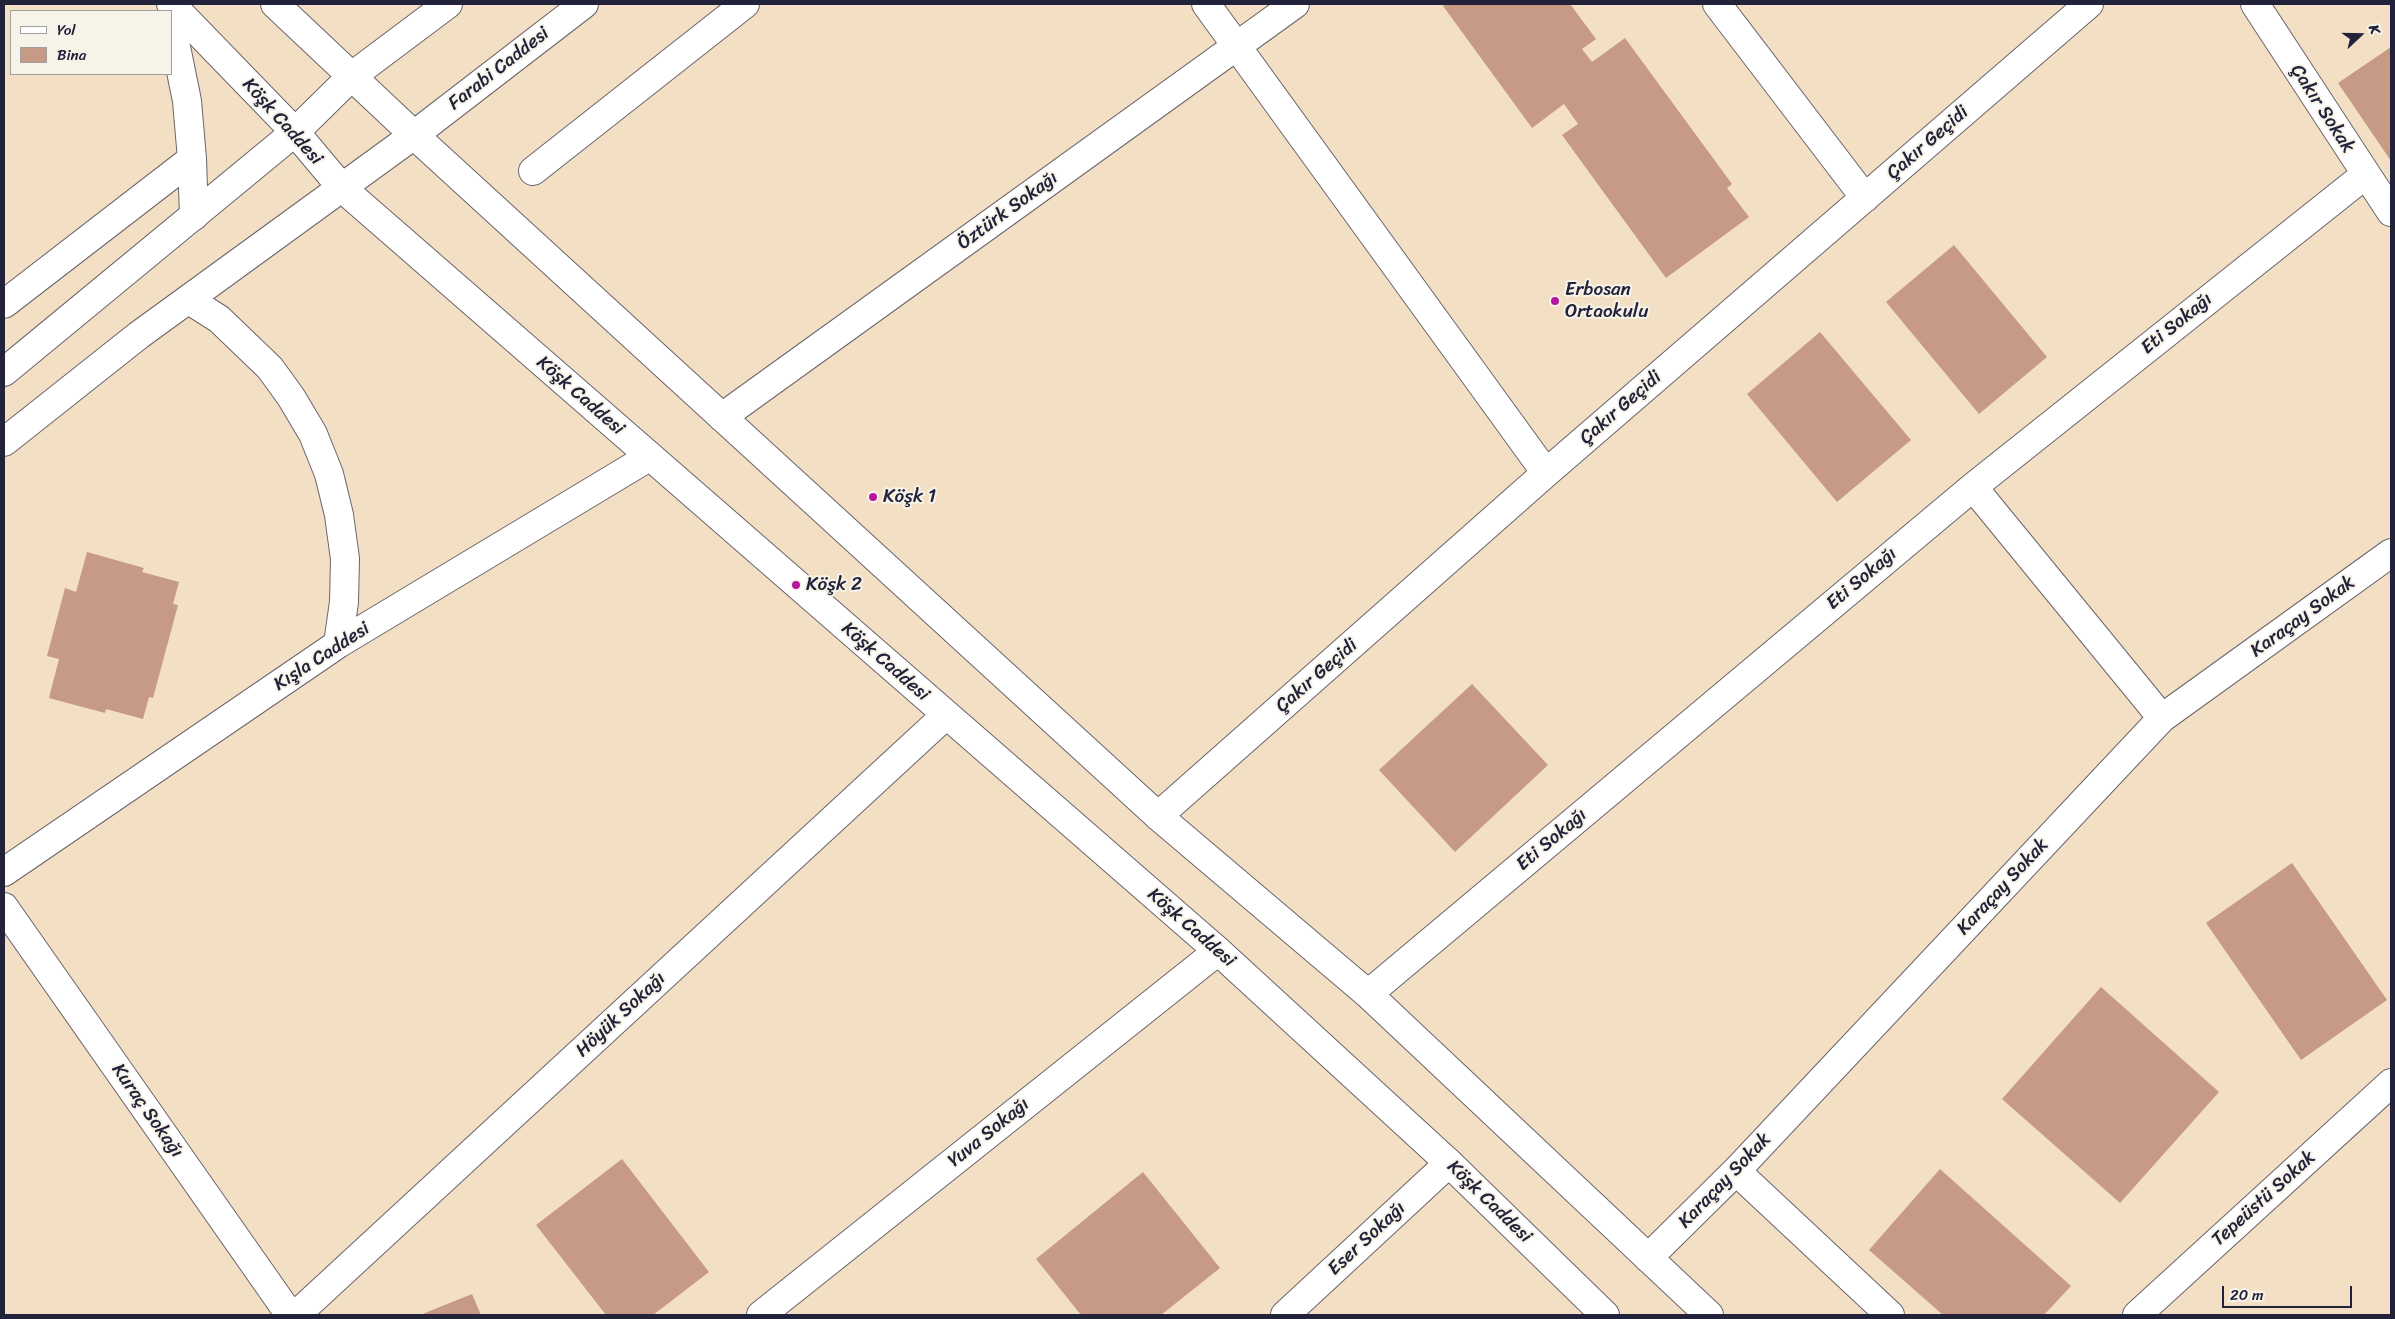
<!DOCTYPE html>
<meta charset="utf-8">
<style>
body{margin:0}
#map{position:relative;width:2395px;height:1319px;overflow:hidden;background:#f3e0c4;font-family:Sriracha,sans-serif}
canvas{display:block}
.frame{position:absolute;inset:0;border:5px solid #22223b;pointer-events:none}
.legend{position:absolute;left:10px;top:10px;width:162px;height:65px;box-sizing:border-box;background:#f7f3e8;border:1px solid #a29fa3;margin:0;padding:6px 9px;list-style:none;font-size:15px;color:#22223b}
.legend li{display:flex;align-items:center;gap:10px;height:25px}
.legend b{width:25px;border:1px solid #a29fa3}
.north{position:absolute;left:2335px;top:10px;width:50px;height:50px;-webkit-text-stroke:4px #f7f3e8;paint-order:stroke;rotate:69deg;font-size:14px;font-weight:700;line-height:20px;text-align:center;color:#22223b}
.north::after{content:'';display:block;margin:auto;width:18px;height:22px;background:#22223b;clip-path:polygon(50% 0,100% 100%,50% 72%,0 100%)}
.scale{position:absolute;left:2222px;top:1286px;width:130px;height:22px;box-sizing:border-box;border:2px solid #22223b;border-top:0;padding-left:6px;font-size:15px;line-height:18px;white-space:nowrap;color:#22223b;-webkit-text-stroke:4px #f7f3e8;paint-order:stroke}
</style>
<div id="map">
<canvas width="2395" height="1319"></canvas>
<div class="frame"></div>
<ul class="legend">
<li><b style="height:6px;background:#fff"></b>Yol</li>
<li><b style="height:14px;background:#c69a85"></b>Bina</li>
</ul>
<div class="north">K</div>
<div class="scale">20 m</div>
</div>
<script>
const g = document.querySelector('canvas').getContext('2d');
g.lineJoin = 'round';
function paint(path, color) { g.fillStyle = color; g.fill(path, 'evenodd'); }
const toPath = rows => new Path2D(rows.map(r => 'M' + r).join(''));
function strokePath(path, color, width, dash) { g.strokeStyle = color; g.lineWidth = width; g.lineCap = dash ? 'butt' : 'round'; g.setLineDash(dash || []); g.stroke(path); }
function write(font, color, halo, rows, align = 'center') {
  g.font = font + ' Sriracha,sans-serif'; g.lineWidth = 4; g.setLineDash([]); g.textBaseline = 'middle'; g.strokeStyle = halo; g.fillStyle = color; for (const [text, x, y, turn = 0] of rows) {
    g.save(); g.translate(x, y); g.rotate((+turn || 0) * Math.PI / 180); g.textAlign = isNaN(turn) ? turn : align; if (halo) g.strokeText(text, 0, 0); g.fillText(text, 0, 0); g.restore();
  }
}
paint(toPath([
 [1446,4,1570,4,1596,39,1582,49,1592,62,1625,38,1732,184,1727,188,1749,217,1666,278,1562,135,1578,124,1564,104,1532,128,1443,6],
 [2391,47,2391,161,2338,83],
 [1954,245,2047,357,1979,414,1886,302],
 [1820,332,1911,440,1837,502,1747,394],
 [87,552,144,568,142,572,179,582,173,604,178,605,153,698,149,697,143,719,106,709,105,713,49,698,59,659,47,656,65,588,76,592],
 [1472,684,1548,765,1455,852,1379,770],
 [2292,863,2387,1000,2301,1060,2206,923],
 [2101,987,2219,1092,2120,1203,2002,1099],
 [622,1159,709,1272,653,1315,606,1315,536,1225],
 [1940,1169,2071,1286,2044,1315,1943,1315,1869,1250],
 [1143,1172,1220,1268,1161,1315,1081,1315,1036,1259],
 [472,1294,481,1315,420,1315]
]), '#c69a85');
const street = toPath([
 [1206,4,1546,473],
 [1717,4,1865,198],
 [2255,4,2391,212],
 [171,22,187,101,192,159,194,216],
 [533,171,745,4],
 [189,300,219,319,270,368,291,397,313,434,329,474,339,515,345,559,344,602,338,644],
 [4,304,192,159],
 [722,417,1295,4],
 [1973,487,2162,718],
 [1158,816,1546,473,2089,4],
 [4,872,338,644,649,457],
 [4,907,290,1315],
 [1368,994,1973,487,2365,175],
 [1736,1171,1890,1315],
 [1648,1258,1736,1171,2162,718,2391,553],
 [296,1315,946,715],
 [761,1315,1218,951],
 [1285,1315,1449,1163],
 [2137,1315,2391,1083]
]);
const secondary = toPath([
 [171,4,295,132,342,188,1218,951,1449,1163,1605,1315],
 [275,4,414,135,1158,816,1368,994,1709,1315],
 [4,372,295,132,352,76,448,4],
 [4,442,139,335,414,135,584,4]
]);
strokePath(street, '#6b646b', 30);
strokePath(secondary, '#6b646b', 30);
strokePath(street, '#fff', 28);
strokePath(secondary, '#fff', 28);
for (const [x, y, r, color] of [
 [1555,301,5,"#b5179e"],
 [873,497,5,"#b5179e"],
 [796,585,5,"#b5179e"]
]) { const dot = new Path2D(); dot.arc(x, y, r, 0, 2 * Math.PI); g.fillStyle = color; g.fill(dot); strokePath(dot, '#f7f3e8', 2); }
write('19px', '#22223b', '#f7f3e8', [
 ["Farabi Caddesi",499,69,-38],
 ["Çakır Sokak",2322,109,57],
 ["Köşk Caddesi",282,122,48],
 ["Çakır Geçidi",1928,143,-41],
 ["Öztürk Sokağı",1008,211,-36],
 ["Eti Sokağı",2177,324,-39],
 ["Köşk Caddesi",580,396,41],
 ["Çakır Geçidi",1621,408,-41],
 ["Eti Sokağı",1862,579,-40],
 ["Karaçay Sokak",2303,617,-36],
 ["Kışla Caddesi",322,657,-33],
 ["Köşk Caddesi",885,662,41],
 ["Çakır Geçidi",1317,676,-41],
 ["Eti Sokağı",1552,840,-40],
 ["Karaçay Sokak",2003,887,-47],
 ["Köşk Caddesi",1191,928,41],
 ["Höyük Sokağı",621,1015,-43],
 ["Kuraç Sokağı",147,1111,55],
 ["Yuva Sokağı",989,1133,-39],
 ["Karaçay Sokak",1725,1181,-46],
 ["Tepeüstü Sokak",2264,1199,-42],
 ["Köşk Caddesi",1489,1202,44],
 ["Eser Sokağı",1367,1239,-43]
]);
write('19px', '#22223b', '#f7f3e8', [
 ["Erbosan",1565,290],
 ["Ortaokulu",1565,312],
 ["Köşk 1",883,497],
 ["Köşk 2",806,585]
], 'left');
</script>
